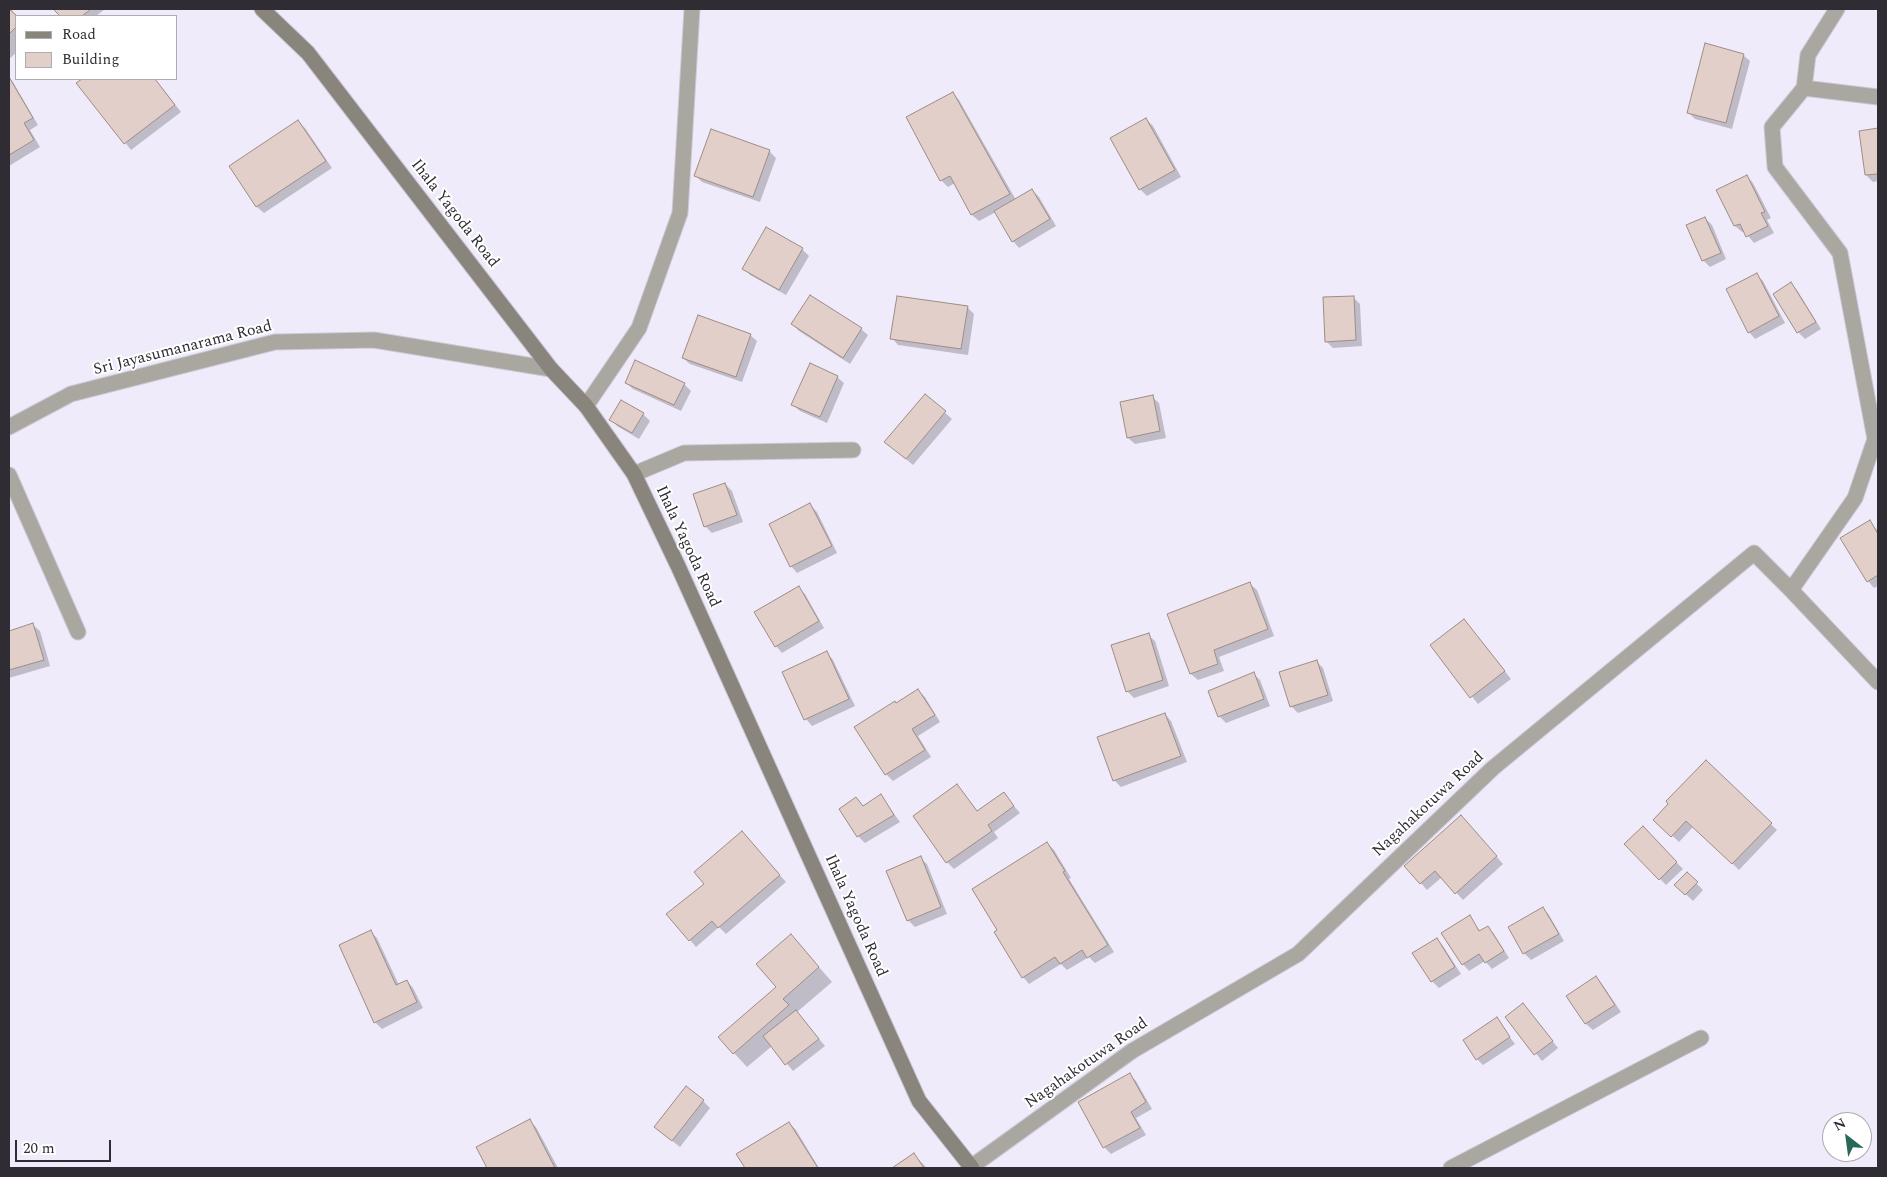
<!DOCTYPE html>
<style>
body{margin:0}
#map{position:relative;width:1887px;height:1177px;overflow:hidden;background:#efebfb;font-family:Spectral,serif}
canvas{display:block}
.frame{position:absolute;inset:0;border:10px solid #2f2d33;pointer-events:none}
.legend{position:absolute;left:15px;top:15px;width:162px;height:65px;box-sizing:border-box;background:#fff;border:1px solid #acabad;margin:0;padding:6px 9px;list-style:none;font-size:15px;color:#2f2d33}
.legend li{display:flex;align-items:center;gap:10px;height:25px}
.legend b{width:25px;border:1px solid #acabad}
.north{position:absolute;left:1822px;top:1112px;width:50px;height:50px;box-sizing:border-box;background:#fff;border:1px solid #acabad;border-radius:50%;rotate:330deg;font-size:14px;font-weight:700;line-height:20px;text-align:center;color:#2f2d33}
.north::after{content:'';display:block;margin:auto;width:18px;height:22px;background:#276858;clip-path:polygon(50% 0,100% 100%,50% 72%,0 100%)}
.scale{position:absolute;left:15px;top:1140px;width:96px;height:22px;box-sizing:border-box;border:2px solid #2f2d33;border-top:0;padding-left:6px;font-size:15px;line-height:18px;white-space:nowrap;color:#2f2d33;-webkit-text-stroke:4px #fff;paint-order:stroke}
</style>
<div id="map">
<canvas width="1887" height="1177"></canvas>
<div class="frame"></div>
<ul class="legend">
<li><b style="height:6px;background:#89857c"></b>Road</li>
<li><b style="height:14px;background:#e2cfc9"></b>Building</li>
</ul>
<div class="north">N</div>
<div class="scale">20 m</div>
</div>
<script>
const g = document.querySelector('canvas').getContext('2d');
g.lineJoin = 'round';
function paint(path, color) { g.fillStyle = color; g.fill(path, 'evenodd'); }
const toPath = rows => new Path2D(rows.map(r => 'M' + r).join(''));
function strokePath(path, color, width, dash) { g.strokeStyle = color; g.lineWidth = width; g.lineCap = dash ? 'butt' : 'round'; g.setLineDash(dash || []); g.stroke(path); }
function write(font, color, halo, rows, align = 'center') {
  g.font = font + ' Spectral,serif'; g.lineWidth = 4; g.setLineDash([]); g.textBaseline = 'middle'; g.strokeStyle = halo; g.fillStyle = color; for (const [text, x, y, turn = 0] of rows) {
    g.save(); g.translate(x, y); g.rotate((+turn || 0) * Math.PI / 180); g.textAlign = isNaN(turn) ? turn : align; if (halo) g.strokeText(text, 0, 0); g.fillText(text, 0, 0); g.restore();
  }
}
paint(toPath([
 [9,9,11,9,17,16,16,53,9,59],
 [55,9,105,9,96,16,61,16],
 [1743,55,1750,61,1732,129,1695,119,1688,112],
 [9,77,13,82,38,125,30,130,40,147,9,166],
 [84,79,155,79,181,112,131,150,78,83],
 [953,93,959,100,1016,200,1032,190,1039,197,1056,226,1019,248,1013,241,996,212,979,221,972,215,955,183,948,187,941,180,907,118],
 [1146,119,1153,126,1181,177,1147,196,1140,189,1112,138],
 [298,122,305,128,332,168,264,213,257,207,231,167],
 [1878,130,1878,181,1873,182,1866,175,1861,132],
 [769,151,776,158,760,202,702,182,696,176],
 [1747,176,1753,183,1771,218,1767,220,1774,233,1754,243,1744,231,1742,232,1735,226,1718,191],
 [1705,218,1712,225,1726,259,1710,267,1703,260],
 [802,249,809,256,786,295,750,275,744,268],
 [1757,275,1763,281,1785,323,1755,339,1749,332],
 [1791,284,1797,290,1821,329,1805,339,1798,332],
 [1353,297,1360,304,1362,346,1333,348,1326,341],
 [967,307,974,314,968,355,898,345,892,338],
 [792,324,861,329,868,335,850,364,799,331],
 [750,335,757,341,742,382,690,364,683,358],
 [837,377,844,383,827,423,800,411,793,405],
 [626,383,684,384,691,391,681,411,633,389],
 [925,395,952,419,913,465,893,448],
 [1152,397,1159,403,1166,438,1135,444,1128,438],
 [643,414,650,421,639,439,617,426,611,419],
 [725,484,732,491,743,522,712,533,705,526],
 [810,505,817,512,837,553,797,573,791,566],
 [1870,522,1878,531,1878,586,1874,588,1868,581],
 [1250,584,1257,590,1274,636,1219,657,1224,671,1198,680,1191,674],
 [798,588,805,594,824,628,782,653,776,646],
 [1464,620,1511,679,1478,704,1432,646],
 [33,625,40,631,50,666,9,678,9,632],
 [1148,635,1155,641,1169,686,1134,698,1127,691],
 [827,653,833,660,855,706,812,726,806,719],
 [1316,661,1323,668,1333,701,1298,713,1291,706],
 [1254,674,1260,680,1270,706,1226,723,1219,716],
 [918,690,925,697,940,722,918,736,931,757,893,781,886,774,896,704],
 [1165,714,1171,721,1187,762,1121,787,1114,780],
 [1706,762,1777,830,1739,870,1694,826,1679,842,1655,820],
 [957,786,978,812,1003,793,1020,813,994,832,998,838,954,869,947,862],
 [881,796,900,822,865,843,858,836,856,798,864,807],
 [1467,823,1503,864,1463,900,1442,877,1427,890,1406,866],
 [1643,828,1683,869,1666,885,1626,844],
 [742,833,786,882,726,934,719,927,696,947,690,940,706,884],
 [1047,843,1054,850,1071,878,1069,879,1114,952,1095,963,1089,957,1067,970,1061,964,1029,984,1023,977,999,931],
 [920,858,927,864,947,914,915,927,908,920],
 [1687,874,1703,890,1693,901,1676,885],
 [1543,908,1549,915,1564,941,1531,960,1524,953,1509,927],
 [1469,917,1481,932,1488,927,1494,934,1509,958,1492,969,1485,961,1469,971,1463,964],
 [371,932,377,938,399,985,407,981,413,988,423,1008,382,1029,375,1022],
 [1437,939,1443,946,1461,974,1439,988,1432,981,1414,954],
 [804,950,832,982,797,1012,825,1046,793,1071,772,1046,747,1067,734,1053],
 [1596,977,1602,984,1621,1012,1593,1030,1586,1024,1568,996],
 [1529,1011,1558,1048,1542,1061,1507,1017],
 [1496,1019,1515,1044,1483,1065,1477,1059],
 [1130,1075,1136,1081,1152,1109,1136,1118,1146,1135,1111,1154,1104,1147],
 [703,1101,710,1108,680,1147,655,1127],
 [529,1121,536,1127,558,1168,488,1168,478,1148],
 [789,1123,796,1130,819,1168,746,1168,738,1154],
 [914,1155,927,1168,894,1168]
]), '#0003');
const building = toPath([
 [9,9,17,16,16,27,9,34,9,9],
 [53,9,91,9,82,16,60,16,53,9],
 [1705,43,1744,54,1726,123,1687,113,1705,43],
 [9,77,33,118,24,123,34,140,9,155,9,77],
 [82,79,155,79,175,105,124,144,76,83,82,79],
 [953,92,1010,194,971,215,950,176,940,181,906,117,953,92],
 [1146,118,1175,170,1139,190,1110,138,1146,118],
 [298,120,326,161,256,207,229,166,298,120],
 [1878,128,1878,174,1865,175,1859,131,1878,128],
 [711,129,770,150,753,197,694,176,711,129],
 [1747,175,1765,212,1761,213,1768,226,1746,237,1740,224,1734,226,1716,190,1747,175],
 [1032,189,1050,219,1012,242,994,211,1032,189],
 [1705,217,1721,253,1702,261,1686,225,1705,217],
 [766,227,803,248,779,290,742,269,766,227],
 [1757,273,1779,316,1748,333,1726,289,1757,273],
 [1791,282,1816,322,1797,333,1773,294,1791,282],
 [810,295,862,328,843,358,791,324,810,295],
 [897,296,968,306,961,349,890,339,897,296],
 [1354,296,1356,340,1325,342,1323,297,1354,296],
 [698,315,751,334,736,377,682,358,698,315],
 [635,360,685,383,674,405,625,383,635,360],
 [810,363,838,376,820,417,791,405,810,363],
 [925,394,946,411,906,459,884,442,925,394],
 [1153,395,1160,431,1127,438,1120,402,1153,395],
 [621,400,644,413,632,433,609,420,621,400],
 [725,483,737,515,704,527,693,494,725,483],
 [810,503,832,546,790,567,769,524,810,503],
 [1870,520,1878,534,1878,575,1867,582,1840,538,1870,520],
 [1250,582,1268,629,1214,650,1218,664,1190,674,1167,614,1250,582],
 [799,586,819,621,775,647,754,612,799,586],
 [1464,619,1505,671,1470,698,1430,645,1464,619],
 [33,623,44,660,9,670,9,631,33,623],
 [1149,633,1163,680,1126,692,1111,645,1149,633],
 [827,651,849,699,804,720,782,672,827,651],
 [1317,660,1328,695,1290,707,1279,672,1317,660],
 [1254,672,1264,699,1218,717,1208,691,1254,672],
 [918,689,935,715,912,729,925,750,885,775,854,727,895,701,896,703,918,689],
 [1165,713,1181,756,1113,781,1097,737,1165,713],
 [1706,760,1772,823,1732,864,1686,821,1671,837,1653,820,1668,804,1666,801,1706,760],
 [957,784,977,811,1004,792,1014,806,988,825,992,831,946,863,913,816,957,784],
 [881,794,894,815,857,837,839,809,856,797,863,806,881,794],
 [1461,815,1497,856,1455,894,1435,871,1420,884,1404,866,1461,815],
 [1643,826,1677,862,1659,880,1624,844,1643,826],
 [742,831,780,875,718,928,712,921,689,941,666,914,704,884,694,872,742,831],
 [1047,842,1065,871,1063,872,1108,945,1087,958,1082,950,1060,964,1055,957,1022,978,994,932,997,930,972,889,1047,842],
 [921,856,941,907,907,921,886,871,921,856],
 [1687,872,1698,882,1685,895,1674,885,1687,872],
 [1543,907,1559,934,1523,954,1508,927,1543,907],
 [1470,915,1479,931,1488,926,1504,951,1485,963,1479,954,1462,965,1441,933,1470,915],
 [371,930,396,985,407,980,417,1002,374,1023,339,945,371,930],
 [791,934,819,967,783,999,789,1005,733,1054,718,1037,776,987,756,964,791,934],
 [1437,938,1455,967,1431,982,1412,953,1437,938],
 [1596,976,1615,1005,1585,1024,1566,996,1596,976],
 [1523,1003,1553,1041,1534,1055,1505,1017,1523,1003],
 [796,1010,819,1039,785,1065,763,1036,796,1010],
 [1497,1017,1510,1037,1476,1060,1463,1040,1497,1017],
 [1130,1073,1146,1102,1131,1112,1140,1128,1103,1148,1078,1102,1130,1073],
 [686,1086,704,1100,672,1141,654,1127,686,1086],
 [530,1119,555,1168,487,1168,476,1147,530,1119],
 [789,1122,818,1168,745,1168,736,1154,789,1122],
 [914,1153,924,1168,892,1168,914,1153]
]);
paint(building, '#e2cfc9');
strokePath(building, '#9d8c86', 1);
const street = toPath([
 [1804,88,1808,55,1837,9],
 [586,406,639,328,680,213,692,9],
 [9,427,71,394,275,342,374,340,551,369],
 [634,474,684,453,853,450],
 [9,475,78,632],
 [1791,590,1855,498,1875,439,1840,253,1775,167,1772,127,1804,88,1878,97],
 [971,1167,1132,1051,1298,954,1493,768,1754,553,1791,590,1878,682],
 [1451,1168,1701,1038]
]);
const secondary = toPath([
 [262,9,308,53,551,369,586,406,634,474,678,566,919,1101,972,1168]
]);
strokePath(street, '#ccc9d7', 17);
strokePath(secondary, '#ccc9d7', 17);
strokePath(street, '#aaa7a1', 15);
strokePath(secondary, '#89857c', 15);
write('16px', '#2f2d33', '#fff', [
 ["Ihala Yagoda Road",454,214,52],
 ["Sri Jayasumanarama Road",183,349,-14],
 ["Ihala Yagoda Road",687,547,65],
 ["Nagahakotuwa Road",1429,805,-43],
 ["Ihala Yagoda Road",855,916,66],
 ["Nagahakotuwa Road",1087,1064,-35]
]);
</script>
